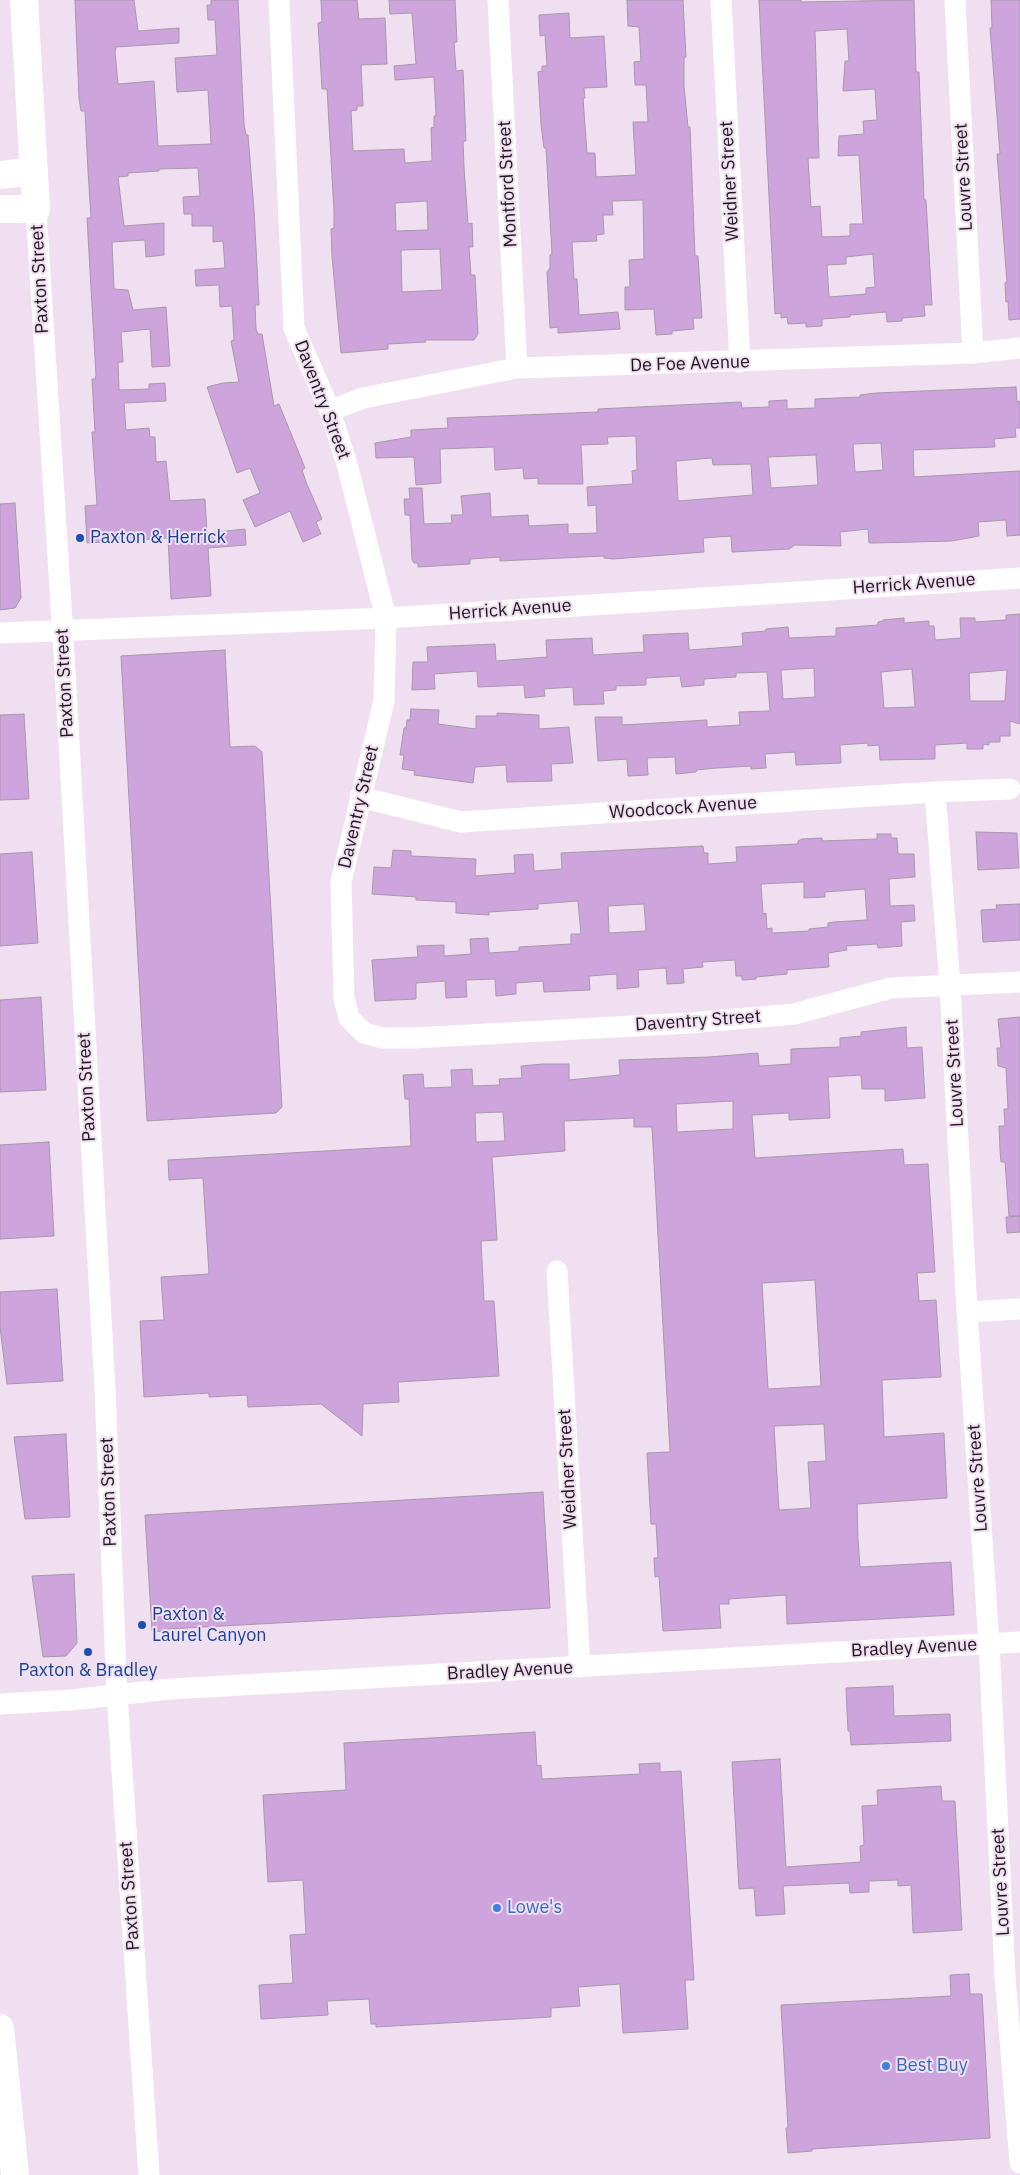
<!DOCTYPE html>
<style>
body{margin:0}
canvas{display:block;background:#f0dff0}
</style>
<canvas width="1020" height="2175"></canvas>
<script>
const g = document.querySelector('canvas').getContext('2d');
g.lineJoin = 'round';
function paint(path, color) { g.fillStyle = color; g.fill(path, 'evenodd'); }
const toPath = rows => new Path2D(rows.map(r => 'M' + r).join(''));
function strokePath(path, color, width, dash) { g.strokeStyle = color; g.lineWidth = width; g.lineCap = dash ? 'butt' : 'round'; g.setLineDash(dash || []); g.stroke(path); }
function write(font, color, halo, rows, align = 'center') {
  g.font = font + ' "IBM Plex Sans",sans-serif'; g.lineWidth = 4; g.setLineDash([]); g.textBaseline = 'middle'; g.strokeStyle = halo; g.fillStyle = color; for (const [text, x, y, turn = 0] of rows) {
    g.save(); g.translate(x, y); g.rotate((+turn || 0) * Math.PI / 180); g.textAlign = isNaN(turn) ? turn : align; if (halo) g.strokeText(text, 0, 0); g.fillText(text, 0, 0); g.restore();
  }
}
const building = toPath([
 [75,0,134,0,138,31,179,28,179,43,116,47,115,52,118,84,154,81,158,146,211,144,208,90,177,92,175,58,217,55,215,20,208,20,207,5,211,5,211,0,238,0,244,124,246,135,248,135,254,210,259,305,255,305,256,329,258,334,262,334,274,406,279,404,305,468,302,470,306,482,322,519,316,522,321,534,303,542,290,511,255,527,243,500,260,493,250,468,237,473,207,387,223,383,239,382,231,341,234,340,232,306,220,307,219,285,196,286,195,270,225,268,223,241,213,242,213,226,192,226,192,214,184,214,183,197,200,196,198,168,159,169,159,171,128,173,128,176,118,177,124,226,164,223,164,255,146,257,145,240,112,242,114,289,128,290,133,310,166,307,170,366,152,367,150,329,121,332,123,362,118,362,119,390,149,389,149,384,165,383,166,401,124,403,126,430,149,428,150,437,155,437,156,462,166,461,170,501,205,499,207,533,245,529,246,545,208,548,211,596,171,599,168,538,87,543,85,506,97,505,92,432,95,432,92,379,95,379,96,375,87,218,91,218,88,171,85,111,81,111,79,98,75,0],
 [321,0,357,0,359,19,385,18,387,64,361,65,363,106,357,106,357,110,351,111,353,151,404,149,405,163,432,161,431,128,434,127,434,116,436,116,434,77,395,80,394,66,416,64,412,13,390,14,389,0,455,0,457,42,454,42,456,71,463,70,466,141,463,141,464,167,468,224,472,223,473,247,469,247,471,275,475,275,478,334,474,340,425,340,426,342,388,344,388,349,341,353,332,256,331,229,334,228,334,211,327,89,322,89,320,55,318,23,322,22,321,0],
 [427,201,428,230,396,231,395,203,427,201],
 [440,249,442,290,402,292,401,250,440,249],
 [627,0,683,0,686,57,684,58,684,86,688,127,690,127,695,256,698,256,702,318,693,318,694,329,672,331,672,334,656,335,654,309,625,310,625,287,630,287,629,260,644,259,643,200,612,201,613,215,603,215,604,234,596,235,597,241,572,242,574,279,577,279,579,315,618,312,620,329,558,333,558,327,550,328,547,272,550,268,550,255,552,254,546,148,544,148,541,125,538,72,542,71,542,66,547,66,545,35,540,36,539,15,569,13,570,38,604,36,607,87,584,88,585,98,583,98,587,153,595,153,596,177,636,175,633,122,648,122,646,85,635,85,634,62,641,61,639,27,628,26,627,0],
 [759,0,801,0,801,2,914,0,916,72,919,72,924,200,926,200,932,305,924,305,925,316,902,318,902,321,887,322,886,312,850,315,850,317,822,319,822,326,806,327,806,323,788,324,787,317,781,318,781,313,775,314,759,0],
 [847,29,849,61,845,61,843,91,875,89,877,120,863,121,864,134,839,136,838,156,859,155,863,224,850,224,850,236,822,237,820,206,811,207,808,158,819,158,815,31,847,29],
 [873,254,875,287,866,288,866,294,829,297,827,265,846,264,846,257,873,254],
 [991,0,1020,0,1020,319,1009,320,1008,301,1006,302,1005,283,1007,282,997,154,1000,154,990,28,992,28,991,0],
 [1016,387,1017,402,1020,401,1020,428,1015,428,1016,437,994,439,995,447,913,450,914,477,1020,471,1020,535,1007,536,1006,520,978,522,979,536,952,541,874,543,869,543,868,529,840,532,841,546,795,545,789,549,732,552,731,536,703,538,704,552,613,559,604,558,604,556,500,561,500,557,470,559,470,564,418,567,418,563,414,563,412,560,410,515,405,515,404,499,410,499,409,488,422,488,424,524,452,523,451,515,463,515,461,496,490,493,491,517,528,515,529,526,568,524,568,534,597,533,596,505,588,506,587,487,633,484,632,471,637,470,636,436,607,437,608,444,581,445,583,484,538,484,538,478,524,479,523,468,495,470,494,447,440,449,441,483,416,485,414,457,376,458,375,443,411,437,411,430,448,428,447,418,598,412,598,409,741,402,742,408,769,407,769,401,787,400,787,409,815,408,815,399,860,397,860,395,876,393,1016,387],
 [881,443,883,470,855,472,853,444,881,443],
 [816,455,818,485,771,488,768,457,816,455],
 [712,458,713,465,751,464,753,495,678,501,676,461,712,458],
 [15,503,21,598,15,608,0,610,0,504,15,503],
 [1020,614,1020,724,1010,721,1010,736,1000,736,1000,742,989,742,989,745,983,744,983,749,967,749,967,743,935,745,935,759,880,760,879,745,868,746,868,743,840,745,841,763,796,765,795,752,765,754,766,768,751,769,751,766,717,768,696,770,696,772,676,774,675,757,647,758,648,775,628,776,627,759,598,761,595,717,622,717,622,725,707,720,707,727,740,725,739,712,770,711,767,672,736,673,736,677,704,679,704,685,682,687,680,676,646,678,646,685,616,686,616,690,603,691,604,704,574,705,573,687,544,689,545,696,525,698,524,685,478,687,477,671,434,674,435,689,412,690,413,662,428,662,427,647,495,644,496,661,547,657,546,640,592,638,593,655,644,652,643,635,688,633,689,650,743,646,742,633,766,631,766,629,788,627,789,638,836,636,836,628,878,625,878,622,883,621,883,620,904,618,904,623,929,621,929,626,934,626,935,640,961,638,960,618,975,618,975,622,1006,620,1006,615,1020,614],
 [814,668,815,697,783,699,781,670,814,668],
 [912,669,915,707,884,708,881,672,912,669],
 [1007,670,1005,701,970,701,969,673,1007,670],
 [225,650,230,747,255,746,262,752,282,1107,276,1113,147,1121,121,656,225,650],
 [411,709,439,710,438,724,476,729,476,716,497,716,497,713,539,715,539,729,569,727,573,763,551,764,552,781,507,782,506,765,475,767,473,783,414,775,415,771,402,769,404,755,400,755,404,728,406,728,407,720,410,720,411,709],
 [24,714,29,799,0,800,0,715,24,714],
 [976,832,1017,833,1019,868,978,870,976,832],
 [877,834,891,834,891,838,897,838,898,854,914,854,915,877,889,879,890,906,914,905,915,921,901,922,902,946,878,948,877,944,846,946,847,950,828,953,829,967,787,970,787,974,756,977,756,979,742,980,742,976,736,976,735,960,702,962,703,967,683,969,684,983,667,984,666,968,638,970,639,987,617,989,617,974,589,976,590,990,544,992,543,981,516,983,516,994,496,996,495,979,466,980,467,997,446,998,445,981,416,983,416,999,375,1001,372,960,418,957,417,946,444,945,444,956,471,954,470,939,488,938,489,953,519,951,519,947,571,944,571,934,581,934,578,901,538,904,538,909,489,912,489,915,456,913,456,902,416,900,416,897,372,894,374,867,391,868,393,850,411,851,411,856,476,859,475,876,515,873,514,855,533,854,534,871,562,869,561,853,703,846,704,853,708,853,708,864,737,862,736,847,798,844,798,841,802,839,822,838,822,841,877,839,877,834],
 [804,882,804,898,825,897,825,892,865,889,867,920,834,922,828,923,828,927,809,929,809,931,772,933,772,928,767,929,766,913,763,914,761,884,804,882],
 [644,904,646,931,609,933,608,906,644,904],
 [32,852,38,943,0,946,0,854,32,852],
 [1020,904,1020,940,983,942,981,910,997,909,996,905,1020,904],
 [41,997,46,1090,0,1092,0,1000,41,997],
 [1020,1017,1020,1216,1009,1216,1005,1162,1001,1162,1000,1150,999,1126,1005,1126,1004,1109,1008,1109,1006,1068,998,1066,997,1048,1001,1048,998,1019,1020,1017],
 [906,1027,907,1048,922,1047,925,1098,885,1101,885,1089,862,1089,861,1075,828,1077,830,1118,789,1120,789,1113,752,1115,755,1158,903,1149,904,1165,928,1164,935,1272,917,1273,919,1301,936,1300,941,1377,882,1380,884,1437,944,1433,947,1498,857,1504,858,1540,860,1567,951,1562,954,1615,787,1624,786,1595,729,1599,729,1604,719,1604,721,1628,663,1631,659,1576,655,1577,654,1558,658,1558,656,1524,651,1524,647,1453,670,1452,652,1127,634,1127,634,1118,564,1121,565,1151,492,1157,497,1240,481,1241,484,1301,494,1301,499,1376,398,1382,399,1402,363,1404,362,1436,321,1404,248,1407,247,1395,209,1397,209,1393,144,1397,140,1321,164,1320,161,1277,209,1274,203,1178,169,1180,168,1160,411,1146,409,1099,405,1099,403,1075,423,1074,424,1088,452,1087,451,1070,472,1069,473,1086,500,1085,499,1079,522,1078,521,1066,543,1064,569,1064,569,1080,620,1075,619,1060,709,1057,758,1053,759,1066,791,1064,791,1049,840,1047,840,1038,861,1036,861,1032,906,1027],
 [733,1101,733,1129,677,1132,676,1104,733,1101],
 [503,1112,505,1141,476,1142,475,1113,503,1112],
 [815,1280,821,1386,768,1389,762,1283,815,1280],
 [824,1424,826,1461,808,1462,811,1508,779,1510,774,1426,824,1424],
 [49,1142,54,1236,0,1239,0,1145,49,1142],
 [1020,1216,1020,1232,1007,1233,1006,1217,1020,1216],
 [57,1289,63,1381,7,1384,0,1327,0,1292,57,1289],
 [66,1434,70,1517,25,1519,14,1437,66,1434],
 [543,1492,550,1608,168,1629,168,1632,152,1631,145,1515,543,1492],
 [74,1574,77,1643,66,1656,43,1657,32,1576,74,1574],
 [893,1686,894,1716,950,1714,951,1741,851,1745,850,1731,848,1731,846,1688,893,1686],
 [535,1732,537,1766,541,1765,542,1779,640,1774,639,1764,660,1763,660,1772,681,1771,694,1980,685,1980,688,2029,623,2033,620,1984,578,1987,580,2006,551,2008,551,2017,376,2027,376,2024,371,2024,369,1999,327,2001,328,2015,261,2019,259,1985,293,1983,290,1935,306,1934,303,1880,268,1882,263,1795,346,1790,344,1743,535,1732],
 [780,1759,786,1867,861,1862,860,1846,864,1845,862,1806,878,1805,877,1790,941,1786,942,1801,955,1801,962,1930,913,1933,911,1885,898,1886,898,1880,869,1881,869,1892,850,1893,849,1883,783,1886,785,1914,756,1916,754,1888,739,1889,732,1762,780,1759],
 [969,1974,970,1994,982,1994,990,2138,812,2149,812,2151,788,2153,786,2128,788,2128,781,2005,951,1996,950,1975,969,1974]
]);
paint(building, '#cea4dc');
strokePath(building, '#a699ab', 1);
strokePath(toPath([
 [279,0,294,328,330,411,347,464,386,618,384,701,341,882,344,998,349,1018,364,1033,383,1038,413,1038,689,1023,794,1014,891,988,1020,982],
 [498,0,517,368],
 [721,0,740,362],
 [955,0,973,353],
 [36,209,64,653,105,1388,117,1695,149,2175],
 [330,411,363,398,517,368,973,353,1020,348],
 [0,633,386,618,1020,578],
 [935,792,950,986,967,1312,989,1644,1005,1976,1020,2163],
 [360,797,461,822,935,792,1010,789],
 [557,1271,580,1667],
 [967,1312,1020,1309],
 [0,1704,71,1700,170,1689,1020,1642]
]), '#fff', 21);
strokePath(toPath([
 [24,0,36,209]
]), '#fff', 28);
strokePath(toPath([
 [0,175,34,171],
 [0,209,36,209],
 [0,2028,15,2175]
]), '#fff', 28);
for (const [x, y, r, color] of [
 [80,538,5,"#1a4fb4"],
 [142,1625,5,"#1a4fb4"],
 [88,1652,5,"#1a4fb4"],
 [497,1908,5,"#3f7fe0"],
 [886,2066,5,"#3f7fe0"]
]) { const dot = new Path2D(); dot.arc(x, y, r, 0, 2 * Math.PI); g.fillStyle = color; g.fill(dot); strokePath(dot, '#f0dff0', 2); }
write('18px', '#1e181e', '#f0dff0', [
 ["Louvre Street",964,177,-93],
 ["Weidner Street",730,181,-93],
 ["Montford Street",508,184,-93],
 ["Paxton Street",40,279,-93],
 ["De Foe Avenue",690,364,-2],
 ["Daventry Street",322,400,69],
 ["Herrick Avenue",914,584,-4],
 ["Herrick Avenue",510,610,-4],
 ["Paxton Street",65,683,-93],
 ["Daventry Street",359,807,-77],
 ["Woodcock Avenue",683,808,-4],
 ["Daventry Street",698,1021,-4],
 ["Louvre Street",955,1073,-93],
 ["Paxton Street",87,1087,-93],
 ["Weidner Street",568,1469,-93],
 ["Louvre Street",978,1478,-94],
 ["Paxton Street",109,1492,-92],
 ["Bradley Avenue",914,1648,-3],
 ["Bradley Avenue",510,1671,-3],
 ["Louvre Street",1001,1882,-93],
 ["Paxton Street",130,1896,-94]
]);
write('18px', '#164399', '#f0dff0', [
 ["Paxton & Herrick",90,538],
 ["Paxton &",152,1615],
 ["Laurel Canyon",152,1636],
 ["Paxton & Bradley",88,1671,"center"]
], 'left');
write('18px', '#366cbe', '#f0dff0', [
 ["Lowe's",507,1908],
 ["Best Buy",896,2066]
], 'left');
</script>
